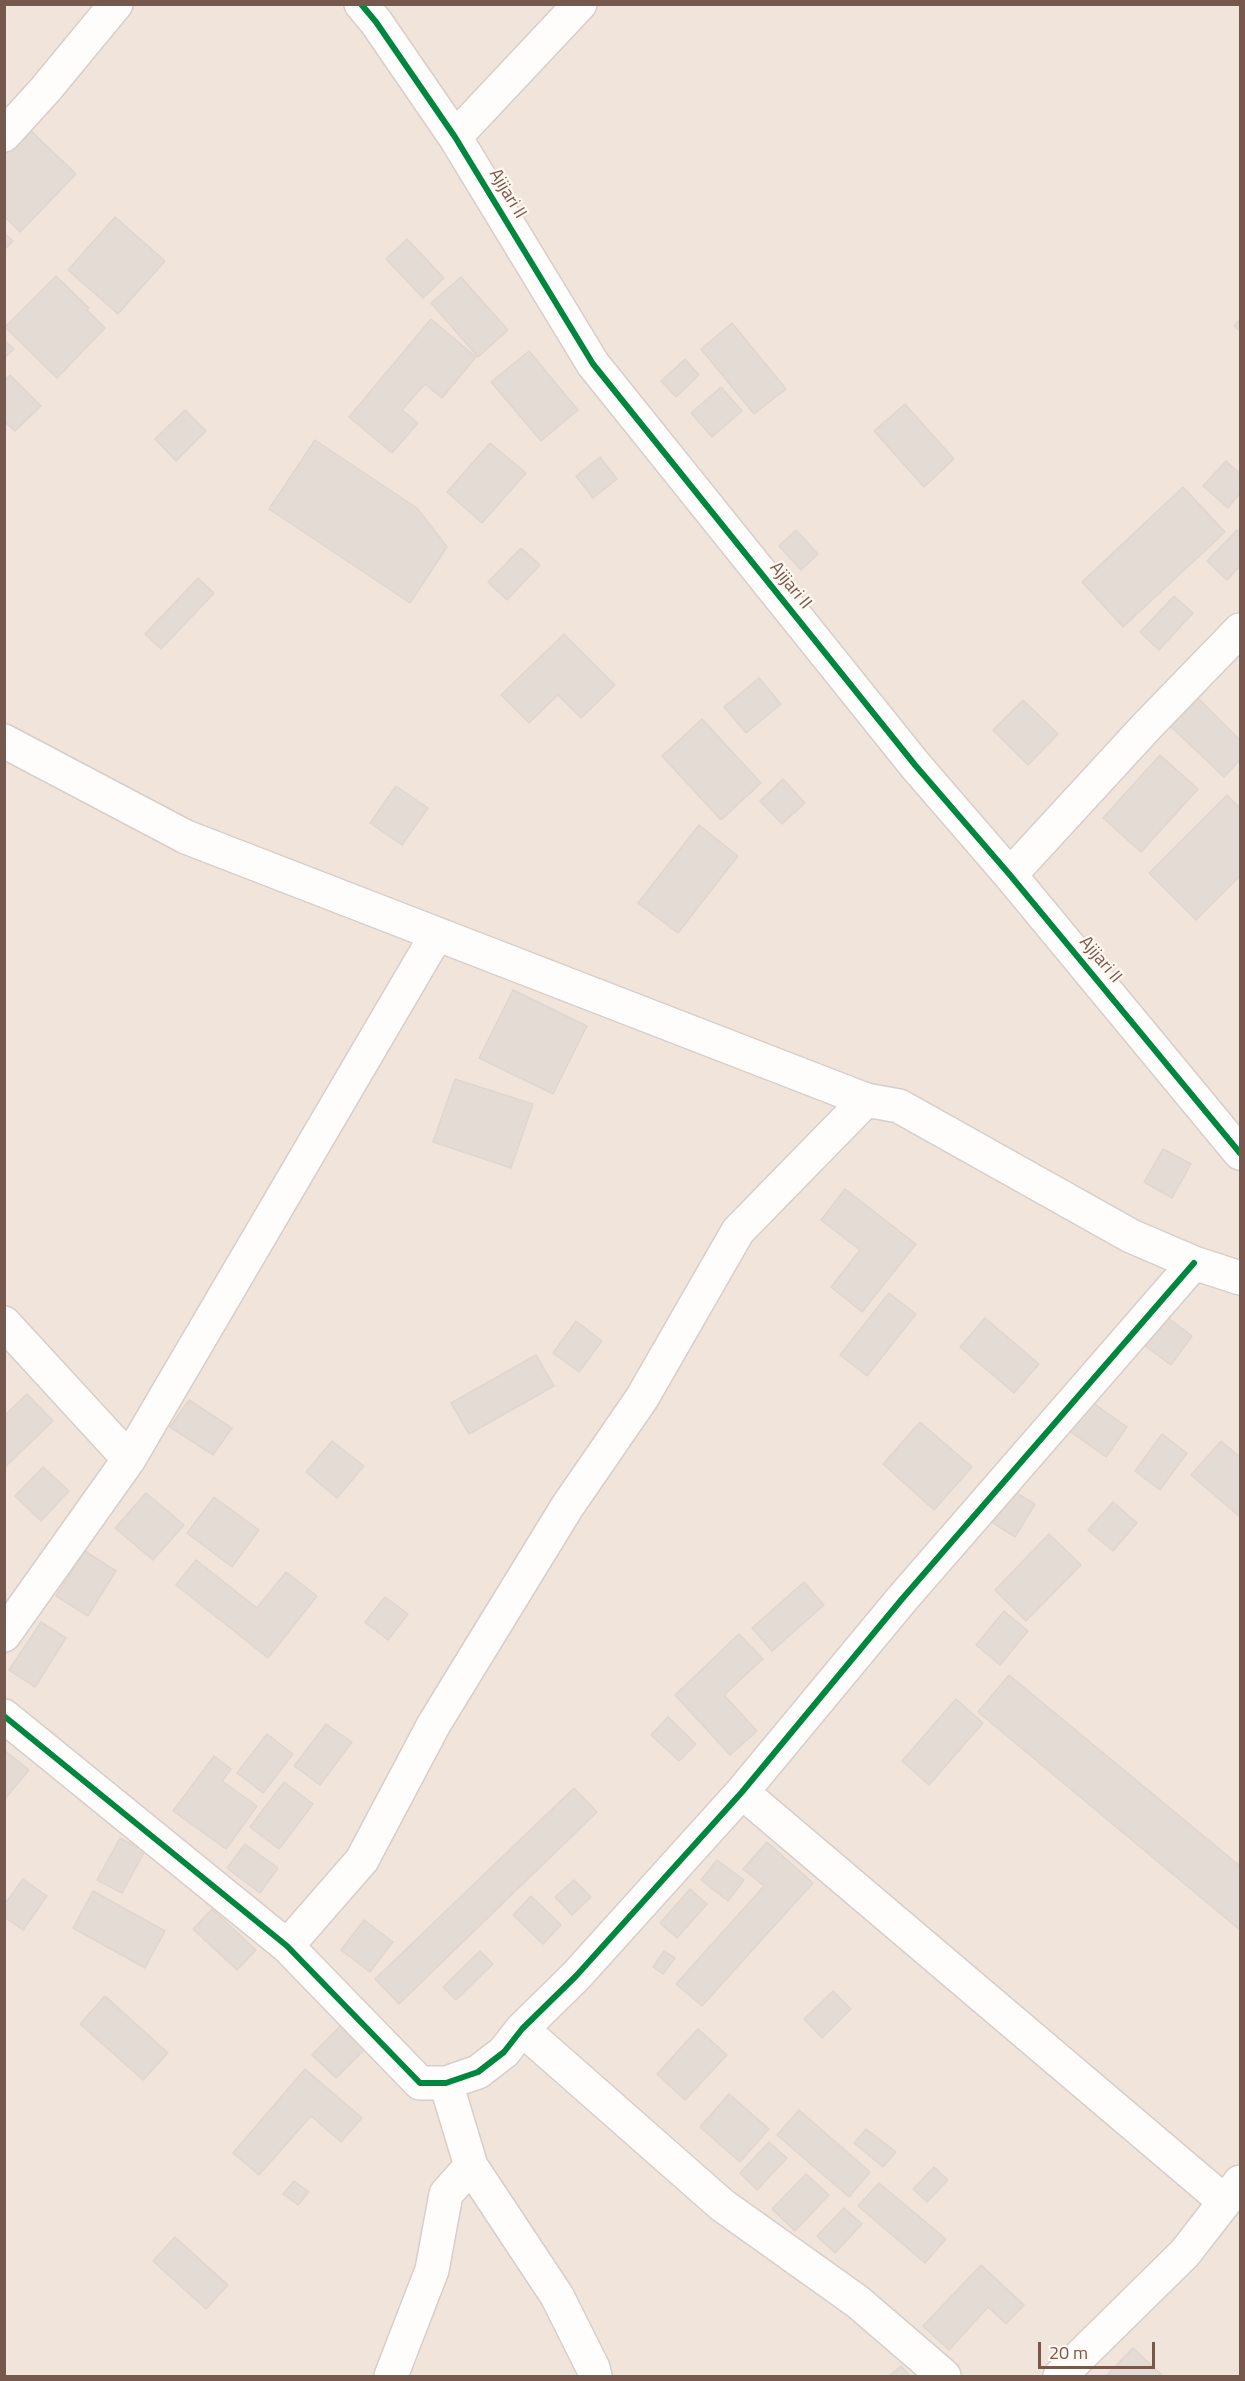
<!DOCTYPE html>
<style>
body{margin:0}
#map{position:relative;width:1245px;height:2381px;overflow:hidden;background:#f8f3ed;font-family:"Titillium Web",sans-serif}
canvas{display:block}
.frame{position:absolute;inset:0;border:6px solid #77584d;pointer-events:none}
.scale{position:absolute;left:1038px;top:2342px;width:117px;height:27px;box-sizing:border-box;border:3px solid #77584d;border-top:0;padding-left:8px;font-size:18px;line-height:21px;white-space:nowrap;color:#77584d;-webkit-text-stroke:4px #fff7f0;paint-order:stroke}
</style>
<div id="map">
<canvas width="1245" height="2381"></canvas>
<div class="frame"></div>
<div class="scale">20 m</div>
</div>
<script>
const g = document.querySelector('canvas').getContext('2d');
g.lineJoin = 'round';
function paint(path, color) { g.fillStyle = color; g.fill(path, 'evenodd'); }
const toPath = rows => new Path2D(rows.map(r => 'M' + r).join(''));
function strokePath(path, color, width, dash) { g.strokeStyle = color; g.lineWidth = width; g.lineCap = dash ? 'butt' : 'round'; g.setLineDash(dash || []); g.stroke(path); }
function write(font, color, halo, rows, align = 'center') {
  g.font = font + ' "Titillium Web",sans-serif'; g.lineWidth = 4.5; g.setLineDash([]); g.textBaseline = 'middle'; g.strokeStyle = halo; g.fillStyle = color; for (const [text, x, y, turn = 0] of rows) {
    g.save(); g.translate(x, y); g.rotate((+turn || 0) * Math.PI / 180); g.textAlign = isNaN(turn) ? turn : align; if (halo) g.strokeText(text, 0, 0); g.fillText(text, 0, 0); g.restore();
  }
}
paint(toPath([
 [5,5,1240,5,1240,2376,5,2376]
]), '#f1e5db');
const building = toPath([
 [28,128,76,174,20,232,4,216,4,152,28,128],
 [115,217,165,261,118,314,68,270,115,217],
 [4,233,13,241,4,250,4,233],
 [407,239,444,278,423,298,386,259,407,239],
 [56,276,89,308,87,310,105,328,57,378,5,327,56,276],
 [461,277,508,330,478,357,431,303,461,277],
 [431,319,476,357,442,398,425,384,402,410,418,423,392,453,349,417,431,319],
 [1240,319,1240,331,1234,326,1240,319],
 [732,323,786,389,754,414,701,349,732,323],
 [4,340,14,349,4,358,4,340],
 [529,351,578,410,541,441,491,382,529,351],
 [685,359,699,375,676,397,661,381,685,359],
 [10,375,41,406,15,431,4,421,4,381,10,375],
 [721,387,742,411,712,437,691,413,721,387],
 [905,404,954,459,924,487,874,431,905,404],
 [185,410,206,431,176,461,155,439,185,410],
 [315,440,417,508,447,547,410,603,269,509,315,440],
 [490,443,526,473,482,523,447,492,490,443],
 [600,457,617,479,593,498,576,476,600,457],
 [1226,461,1240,474,1240,493,1228,508,1203,486,1226,461],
 [1183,487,1225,532,1123,627,1082,582,1183,487],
 [796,530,818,554,801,570,779,546,796,530],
 [1237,530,1240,533,1240,566,1227,580,1207,561,1237,530],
 [521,548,540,565,507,600,488,582,521,548],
 [198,578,214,593,161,649,145,634,198,578],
 [1174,596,1193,613,1159,650,1140,632,1174,596],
 [564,634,615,685,581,718,558,695,529,723,501,695,564,634],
 [759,678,781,704,746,733,724,707,759,678],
 [1194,694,1240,740,1240,760,1224,777,1166,722,1194,694],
 [1023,700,1058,734,1028,765,993,730,1023,700],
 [702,719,761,783,721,820,662,756,702,719],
 [1160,755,1198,789,1141,852,1103,818,1160,755],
 [783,779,805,803,782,824,760,801,783,779],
 [396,786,428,808,402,845,370,823,396,786],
 [1227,795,1240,808,1240,876,1196,920,1149,873,1227,795],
 [699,825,738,856,678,933,638,903,699,825],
 [513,990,587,1026,553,1094,479,1058,513,990],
 [455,1079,533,1104,511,1168,433,1142,455,1079],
 [1163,1149,1191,1164,1172,1198,1144,1182,1163,1149],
 [845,1189,916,1244,862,1312,831,1287,860,1250,821,1220,845,1189],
 [889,1293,916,1314,867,1376,840,1355,889,1293],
 [1163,1314,1192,1336,1171,1365,1141,1343,1163,1314],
 [985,1318,1039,1364,1014,1393,960,1347,985,1318],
 [576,1321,602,1341,579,1372,553,1353,576,1321],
 [536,1355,554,1386,469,1434,451,1403,536,1355],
 [27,1394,53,1421,4,1468,4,1416,27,1394],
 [1085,1397,1127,1427,1106,1457,1064,1427,1085,1397],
 [189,1400,232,1428,213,1455,170,1427,189,1400],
 [920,1422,972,1467,934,1510,883,1464,920,1422],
 [1162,1434,1187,1453,1160,1490,1135,1471,1162,1434],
 [332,1441,364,1466,337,1498,306,1472,332,1441],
 [1221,1441,1240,1457,1240,1517,1191,1475,1221,1441],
 [43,1467,69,1491,41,1521,15,1496,43,1467],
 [1013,1491,1035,1504,1015,1537,993,1523,1013,1491],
 [146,1493,184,1525,153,1560,115,1528,146,1493],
 [214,1497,259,1530,232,1567,187,1533,214,1497],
 [1113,1502,1137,1523,1113,1551,1088,1530,1113,1502],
 [1049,1534,1081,1565,1026,1621,995,1590,1049,1534],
 [85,1551,116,1571,88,1616,56,1596,85,1551],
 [196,1560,257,1608,286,1572,317,1596,268,1658,176,1585,196,1560],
 [804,1582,824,1605,772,1651,752,1628,804,1582],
 [385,1597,408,1614,388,1640,365,1622,385,1597],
 [1004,1611,1028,1631,1000,1665,976,1645,1004,1611],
 [41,1622,66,1638,35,1687,9,1670,41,1622],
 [739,1634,763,1659,724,1695,757,1731,730,1755,675,1695,739,1634],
 [1009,1675,1240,1866,1240,1930,978,1712,1009,1675],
 [956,1699,983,1723,929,1785,902,1761,956,1699],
 [668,1717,696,1744,679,1761,651,1735,668,1717],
 [326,1724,352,1742,320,1785,294,1766,326,1724],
 [267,1734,293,1754,263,1793,237,1773,267,1734],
 [4,1750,29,1770,4,1800,4,1750],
 [214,1756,231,1769,222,1781,257,1806,226,1849,173,1811,214,1756],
 [284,1782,313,1804,279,1849,250,1827,284,1782],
 [574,1788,597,1812,399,2004,375,1979,574,1788],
 [120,1838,145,1851,122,1893,97,1880,120,1838],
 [767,1842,813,1883,702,2006,676,1984,764,1886,743,1869,767,1842],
 [245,1844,278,1868,260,1893,227,1868,245,1844],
 [717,1860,744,1880,728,1901,701,1880,717,1860],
 [23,1879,47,1896,23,1930,4,1917,4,1905,23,1879],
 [574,1880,591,1897,572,1915,555,1897,574,1880],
 [690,1889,707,1904,677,1938,660,1923,690,1889],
 [93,1891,165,1931,145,1968,73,1928,93,1891],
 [531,1896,561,1925,543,1944,513,1915,531,1896],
 [212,1909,256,1950,237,1970,193,1929,212,1909],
 [364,1920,393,1942,370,1972,341,1950,364,1920],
 [480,1951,493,1964,456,2000,443,1987,480,1951],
 [664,1951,675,1958,663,1974,653,1967,664,1951],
 [833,1991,851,2009,822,2038,804,2019,833,1991],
 [105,1996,168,2053,143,2080,80,2024,105,1996],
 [346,2020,370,2044,336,2078,312,2055,346,2020],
 [698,2029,727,2055,685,2100,657,2074,698,2029],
 [305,2069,362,2118,341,2142,311,2116,259,2175,233,2153,305,2069],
 [729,2094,769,2129,740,2162,700,2127,729,2094],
 [799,2110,870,2172,849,2197,777,2135,799,2110],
 [866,2129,896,2152,883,2167,854,2143,866,2129],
 [769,2142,787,2158,757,2190,740,2173,769,2142],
 [934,2167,948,2180,927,2202,913,2189,934,2167],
 [806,2174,829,2195,795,2231,772,2209,806,2174],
 [294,2181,309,2192,298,2205,283,2194,294,2181],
 [879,2183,946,2239,925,2263,858,2206,879,2183],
 [844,2208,862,2224,835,2253,817,2236,844,2208],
 [175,2237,228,2285,206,2309,153,2261,175,2237],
 [981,2265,1024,2305,1006,2324,988,2307,949,2350,923,2326,981,2265],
 [1133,2348,1163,2376,1106,2376,1133,2348],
 [901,2366,910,2376,889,2376,901,2366]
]);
paint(building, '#e4dbd5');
strokePath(building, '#e1d6cf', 1.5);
const minor = toPath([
 [361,4,376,22,455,137,593,364,915,765,1010,875,1240,1153],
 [4,135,45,90,116,4],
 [455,137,580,4],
 [4,741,186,837,866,1100,899,1106,1131,1236,1194,1263,1240,1278],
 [1010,875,1147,726,1240,630],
 [4,1323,129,1459],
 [4,1635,129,1459,437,934],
 [4,1716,287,1946,420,2083,446,2083,478,2072,504,2052,522,2029,576,1976,742,1792,902,1599,1194,1263],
 [742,1792,1224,2201],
 [287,1946,362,1860,434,1724,567,1507,642,1398,738,1231,866,1100],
 [522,2029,722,2205,858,2302,944,2376],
 [446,2083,471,2166,557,2296,593,2368,595,2376],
 [391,2376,432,2270,446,2194,471,2166],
 [1060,2376,1185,2253,1240,2182]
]);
strokePath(minor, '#d7ceca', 36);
strokePath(minor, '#fefdfc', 33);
strokePath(toPath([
 [361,4,376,22,455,137,593,364,915,765,1010,875,1240,1153],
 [4,1716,287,1946,420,2083,446,2083,478,2072,504,2052,522,2029,576,1976,742,1792,902,1599,1194,1263]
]), '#00873e', 6);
write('18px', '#77584d', '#fff7f0', [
 ["Ajijari II",507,194,59],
 ["Ajijari II",790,586,51],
 ["Ajijari II",1100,960,50]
]);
</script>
